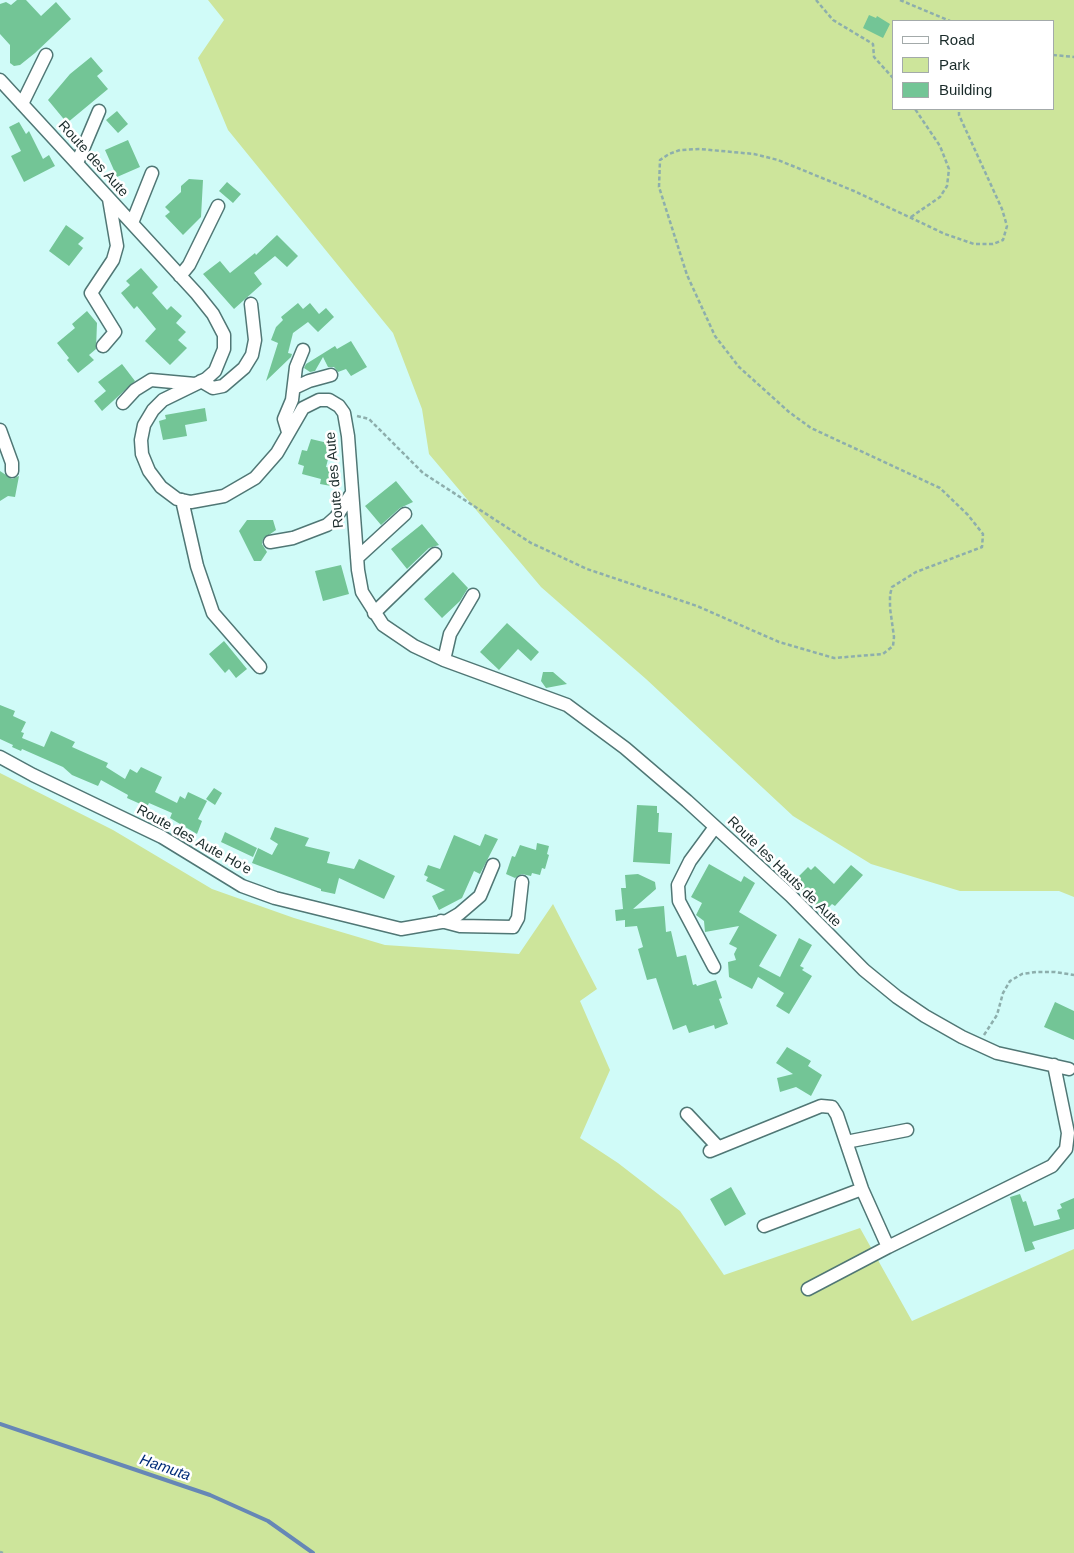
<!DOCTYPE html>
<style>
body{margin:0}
#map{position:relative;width:1074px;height:1553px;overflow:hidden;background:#d0fbf8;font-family:Arial,sans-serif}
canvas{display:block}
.legend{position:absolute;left:892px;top:20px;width:162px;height:90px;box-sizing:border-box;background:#fff;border:1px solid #a3aaaa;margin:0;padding:6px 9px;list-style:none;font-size:15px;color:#1a2b2a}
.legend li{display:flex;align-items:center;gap:10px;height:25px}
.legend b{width:25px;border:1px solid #a3aaaa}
</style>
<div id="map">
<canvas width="1074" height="1553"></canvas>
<ul class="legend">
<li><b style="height:6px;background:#fff"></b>Road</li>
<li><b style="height:14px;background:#cde59b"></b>Park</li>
<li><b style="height:14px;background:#73c596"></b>Building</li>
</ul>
</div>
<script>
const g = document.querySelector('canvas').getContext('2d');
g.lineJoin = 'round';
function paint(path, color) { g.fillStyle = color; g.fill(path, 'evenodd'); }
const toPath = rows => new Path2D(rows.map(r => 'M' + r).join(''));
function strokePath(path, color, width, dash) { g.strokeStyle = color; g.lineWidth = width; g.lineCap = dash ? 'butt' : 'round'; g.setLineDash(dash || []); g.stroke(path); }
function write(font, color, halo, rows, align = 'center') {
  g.font = font + ' Arial,sans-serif'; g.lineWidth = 5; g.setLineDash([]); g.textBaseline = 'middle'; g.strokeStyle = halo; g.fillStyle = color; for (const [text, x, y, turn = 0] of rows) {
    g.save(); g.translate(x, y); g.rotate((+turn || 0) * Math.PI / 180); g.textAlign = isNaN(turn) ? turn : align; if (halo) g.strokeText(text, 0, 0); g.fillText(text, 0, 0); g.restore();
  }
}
paint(toPath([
 [208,0,1074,0,1074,897,1059,891,960,891,871,864,793,816,646,679,541,587,429,454,422,409,393,333,228,130,198,58,224,20],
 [893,21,1053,21,1053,109,893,109],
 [0,773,113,830,212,889,294,918,385,945,519,954,553,904,597,989,580,1001,610,1070,580,1138,618,1163,680,1211,724,1275,860,1228,912,1321,1074,1249,1074,1553,0,1553]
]), '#cde59b');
strokePath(toPath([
 [0,1424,210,1495,268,1521,313,1553]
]), '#6687b6', 4);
paint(toPath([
 [17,0,26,0,41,16,56,2,71,19,35,53,20,65,14,66,10,63,10,45,0,34,0,4,6,2,11,5],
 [869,15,876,18,877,16,890,24,883,38,863,28],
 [91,57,103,71,97,76,108,89,67,123,48,100,70,74],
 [117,111,128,124,118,133,106,120],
 [19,122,26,134,29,131,43,159,49,155,55,166,24,182,11,156,21,151,9,127],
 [128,140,140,167,117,177,105,150],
 [189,179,203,180,201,217,183,235,165,216,170,212,165,207,181,192,181,186],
 [227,182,241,194,233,203,219,191],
 [66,225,84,238,78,244,83,248,69,266,49,251],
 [277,235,298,256,287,267,275,256,254,273,262,284,234,309,203,274,220,261,230,273,255,253,256,255],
 [141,268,158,287,152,293,167,310,171,306,182,316,176,323,186,332,178,340,187,348,170,365,145,341,156,329,137,306,134,309,121,293,130,285,126,281],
 [298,303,303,309,310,303,319,314,326,308,334,317,318,332,308,322,293,333,288,353,292,354,291,357,266,381,278,343,271,340,276,327,283,320,281,317],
 [87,311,97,323,96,349,89,355,94,360,78,373,67,360,69,358,57,343,75,328,72,324],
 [351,341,367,367,351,376,346,369,338,372,334,367,328,367,323,357,315,371,310,372,304,368,306,364,335,346,337,349],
 [122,364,135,381,102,411,94,401,106,391,98,382],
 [205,408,207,421,185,425,187,436,163,440,159,421,166,419,165,415],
 [311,439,332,444,326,467,335,469,331,486,320,484,321,479,302,474,304,466,298,464,302,450,307,451],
 [0,471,12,479,19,476,15,497,8,496,0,501],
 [396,481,413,502,400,508,381,525,365,506],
 [247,520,273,520,276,530,263,539,262,544,267,552,261,561,254,561,239,531],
 [422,524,439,545,429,548,407,569,391,549],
 [341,565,349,594,323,601,315,571],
 [453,572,468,588,460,601,442,618,424,599],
 [507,623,539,652,531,661,518,649,499,670,480,652],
 [224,641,247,669,236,678,229,669,225,673,209,654],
 [543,672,553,672,567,684,546,688,541,681],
 [0,705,15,711,13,716,26,722,21,732,24,733,22,738,44,747,51,731,75,742,72,747,108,763,106,767,125,779,130,769,137,773,141,767,162,777,155,792,177,803,180,796,185,799,188,792,207,801,198,819,202,821,197,834,170,818,172,813,149,803,147,807,127,798,128,795,101,780,98,786,72,775,63,767,22,749,21,751,12,747,13,745,0,739],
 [214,788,222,793,215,805,206,799],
 [637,805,657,806,657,813,659,813,658,832,672,833,670,864,633,862],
 [275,827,309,838,305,846,330,852,327,863,354,869,359,859,395,876,384,899,339,878,335,894,321,891,321,889,252,863,258,848,272,855,278,844,270,839],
 [225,832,257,848,253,857,221,842],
 [485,834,498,839,480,874,474,871,462,898,439,910,432,896,445,890,426,881,428,877,424,875,428,865,440,869,454,835,480,846],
 [537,843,549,846,547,854,549,855,545,869,542,868,540,875,532,873,531,876,522,874,515,878,506,874,512,856,515,857,520,845,536,850],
 [709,864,741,882,744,876,755,883,739,912,777,935,759,966,780,977,799,938,812,945,800,966,804,968,802,970,812,976,789,1014,776,1006,784,993,758,977,752,989,729,977,728,962,736,960,734,954,737,948,729,944,739,926,705,932,704,921,696,915,702,903,691,897],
 [851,865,863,875,835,906,832,904,826,910,820,903,817,906,793,882,808,867,811,870,815,866,834,884],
 [638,874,655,882,656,889,633,909,664,906,666,932,671,931,677,957,686,955,693,985,696,984,697,986,716,980,722,998,719,999,728,1024,715,1029,714,1025,689,1033,686,1025,673,1030,656,978,647,980,638,949,643,947,637,926,625,927,625,920,616,921,615,910,623,909,621,888,626,888,625,875],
 [1055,1002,1074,1011,1074,1040,1044,1027],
 [787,1047,811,1061,808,1066,822,1075,811,1096,796,1087,780,1092,777,1078,793,1074,776,1063],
 [731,1187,746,1214,725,1226,710,1199],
 [1020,1194,1023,1202,1026,1201,1034,1226,1060,1219,1057,1210,1062,1208,1060,1204,1074,1198,1074,1229,1032,1242,1035,1249,1025,1252,1010,1197]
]), '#73c596');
const minor = toPath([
 [0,80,197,294,213,314,224,335,224,349,215,371,206,379,163,400,153,410,144,425,141,440,142,454,149,471,161,487,177,499,191,502,224,496,255,478,277,453,303,408,319,400,329,400,339,406,344,413,348,436,358,570,362,592,383,625,414,646,444,660,567,705,625,748,687,801,791,896,864,970,897,997,925,1016,962,1037,997,1053,1069,1069],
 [22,104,46,55],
 [77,163,99,111],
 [132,223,152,173],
 [180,276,189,265,218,206],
 [103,346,115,332,91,293,113,260,117,246,109,199],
 [201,381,213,388,223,386,244,368,252,355,255,340,251,304],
 [294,388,309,381,331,375],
 [123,403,135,390,151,380,195,384],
 [0,430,12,463,12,471],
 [288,432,284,419,292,400,296,367,303,350],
 [182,500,197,566,213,613,260,667],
 [270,542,293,538,327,525,336,517,352,493],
 [357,558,405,514],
 [374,613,435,554],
 [444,660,450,634,473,595],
 [0,757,33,775,162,837,242,886,275,898,401,929,447,921,459,914,480,896,493,865],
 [441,921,460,926,513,927,518,918,522,882],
 [714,967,679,901,678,885,690,861,715,827],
 [687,1114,718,1147],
 [846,1142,907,1130],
 [710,1151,821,1106,832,1107,837,1115,862,1189,888,1247],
 [764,1226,862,1189],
 [808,1289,888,1247,1052,1166,1066,1149,1068,1133,1054,1065]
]);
strokePath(minor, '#507775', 15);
strokePath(toPath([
 [816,0,833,20,873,44,874,57,893,78],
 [900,0,950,21],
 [1053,55,1074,57],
 [911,217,940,197,947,186,949,169,940,146,915,109],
 [357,416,369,419,423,473,531,543,587,569,697,606,779,642,834,658,883,654,893,646,894,637,890,608,890,595,892,587,916,572,982,547,983,534,968,515,940,488,811,428,789,412,739,367,715,336,687,275,659,187,660,160,669,154,680,150,700,149,754,154,778,160,854,191,945,234,974,244,993,244,1003,240,1007,226,1002,209,959,115,959,109],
 [984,1035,997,1015,1003,993,1010,981,1022,974,1036,972,1055,972,1074,975],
 [0,1552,3,1553]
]), '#8daeac', 2.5, [4, 2.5]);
strokePath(minor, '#fff', 12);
write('14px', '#1a2b2a', '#fff', [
 ["Route des Aute",93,159,48],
 ["Route des Aute",335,480,-95],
 ["Route des Aute Ho'e",194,840,29],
 ["Route les Hauts de Aute",784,872,44]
]);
write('italic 15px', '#002c78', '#fff', [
 ["Hamuta",165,1468,19]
]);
</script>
